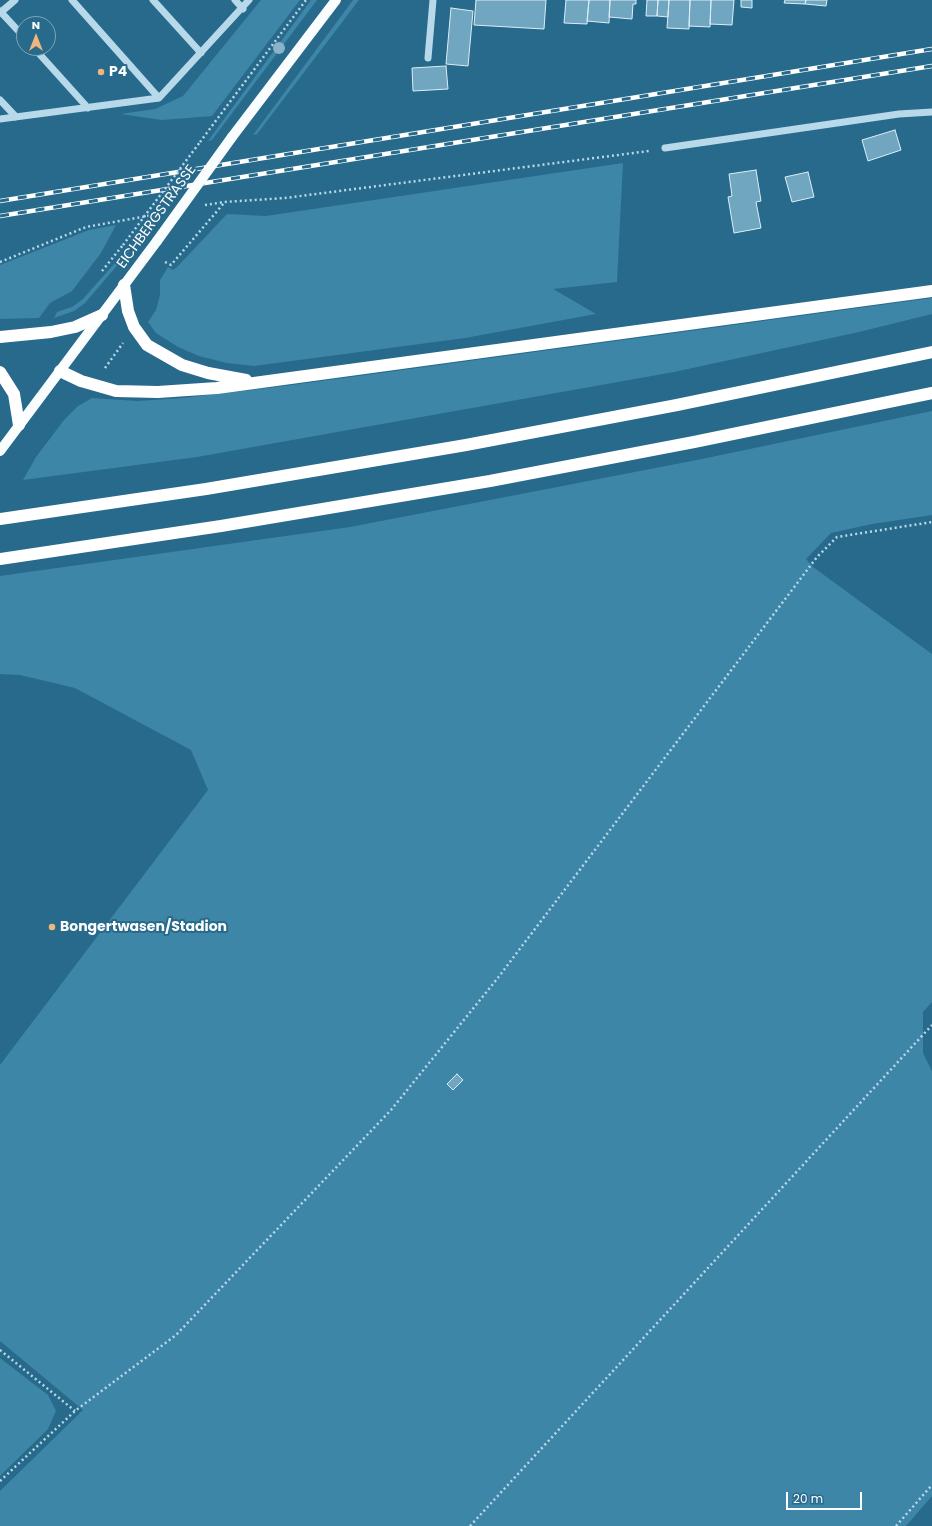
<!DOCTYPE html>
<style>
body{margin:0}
#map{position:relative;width:932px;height:1526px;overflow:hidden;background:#286a8b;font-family:Poppins,sans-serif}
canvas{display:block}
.north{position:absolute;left:16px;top:16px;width:40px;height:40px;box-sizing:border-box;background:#286a8b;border:1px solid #7ea6b9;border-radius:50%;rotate:0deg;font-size:11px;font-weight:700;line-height:16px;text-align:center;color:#fff}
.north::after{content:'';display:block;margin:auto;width:14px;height:18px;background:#f1b57d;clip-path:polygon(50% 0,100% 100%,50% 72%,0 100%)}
.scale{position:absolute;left:786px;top:1492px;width:76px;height:18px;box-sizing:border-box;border:2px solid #fff;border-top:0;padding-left:5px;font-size:12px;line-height:14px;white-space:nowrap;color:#fff;-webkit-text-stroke:3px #286a8b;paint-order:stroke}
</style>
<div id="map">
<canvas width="932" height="1526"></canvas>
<div class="north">N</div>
<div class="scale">20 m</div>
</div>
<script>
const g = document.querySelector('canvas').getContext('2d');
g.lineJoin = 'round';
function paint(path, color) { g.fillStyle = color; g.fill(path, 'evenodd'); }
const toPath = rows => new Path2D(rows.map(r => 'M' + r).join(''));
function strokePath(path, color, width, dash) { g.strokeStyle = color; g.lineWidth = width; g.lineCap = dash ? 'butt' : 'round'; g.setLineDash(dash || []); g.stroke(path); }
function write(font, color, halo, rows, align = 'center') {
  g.font = font + ' Poppins,sans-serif'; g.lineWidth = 4; g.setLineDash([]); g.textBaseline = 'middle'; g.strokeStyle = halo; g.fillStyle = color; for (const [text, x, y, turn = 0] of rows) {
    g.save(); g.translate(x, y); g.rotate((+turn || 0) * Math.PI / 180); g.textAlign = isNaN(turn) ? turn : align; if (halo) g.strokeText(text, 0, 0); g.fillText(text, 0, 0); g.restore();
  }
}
paint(toPath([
 [261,0,300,0,212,116,162,120,121,114,155,109,183,96],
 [311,0,317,0,212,140,208,141],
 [353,0,359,0,257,134,253,135],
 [623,163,617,282,553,289,596,314,465,338,254,366,227,363,199,356,178,347,156,333,148,322,156,310,160,295,160,280,168,267,173,270,178,266,227,214,266,216],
 [116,225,101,253,72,291,50,303,39,318,0,319,0,265,89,230],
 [129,247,133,247,85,303,74,311,54,318,57,312,72,307,83,299],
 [932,298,932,314,859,332,674,372,197,457,23,480,36,457,64,420,78,406,92,398,137,401,183,398,292,385],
 [932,411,932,515,872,524,831,533,806,559,813,567,932,654,932,1002,923,1012,923,1053,932,1071,932,1496,906,1526,0,1526,0,1491,83,1410,0,1341,0,1065,208,790,191,750,75,688,20,675,0,674,0,576,350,527,697,460],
 [0,1358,48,1395,56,1411,48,1429,0,1476]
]), '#3d86a8');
const building = toPath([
 [476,0,546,0,544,29,474,25,476,0],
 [566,0,589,0,587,24,564,23,566,0],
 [589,0,610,0,609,23,587,21,589,0],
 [610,0,636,0,636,4,633,4,632,19,609,17,610,0],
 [647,0,658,0,657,16,646,16,647,0],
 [658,0,669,0,668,17,657,16,658,0],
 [669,0,690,0,689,29,667,28,669,0],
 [690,0,711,0,710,27,689,26,690,0],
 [711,0,734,0,732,25,710,24,711,0],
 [741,0,752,0,752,8,741,7,741,0],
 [785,0,806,0,805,4,784,3,785,0],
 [806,0,827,0,826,6,805,4,806,0],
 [451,8,473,11,468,66,446,64,451,8],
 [446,66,448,89,413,91,412,68,446,66],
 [895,130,901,150,868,161,862,140,895,130],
 [756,170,761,201,756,202,761,228,734,233,728,197,732,196,729,174,756,170],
 [808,172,814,197,792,202,785,177,808,172],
 [457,1074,463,1080,453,1090,447,1084,457,1074]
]);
paint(building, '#70a6c0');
strokePath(building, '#dbeef8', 1);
strokePath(toPath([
 [200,142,306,0],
 [205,205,224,202,285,198,649,151],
 [0,262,86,227,153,215],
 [165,262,171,265,224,203],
 [102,271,123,245],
 [105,368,123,343],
 [0,1350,75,1411],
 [0,1481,75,1411,176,1335,391,1110,497,979,817,557,837,537,932,522],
 [470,1526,932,1025],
 [896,1526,932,1485]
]), '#b7d9ea', 2.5, [2, 3]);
strokePath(toPath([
 [72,0,159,98],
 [153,0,201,53],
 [235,0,243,9],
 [0,11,24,37],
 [0,13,15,0],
 [34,48,88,108],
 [428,58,433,0],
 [0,100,16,117],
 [0,119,159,98,249,0],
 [665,148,899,114,932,112]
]), '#b7d9ea', 7);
strokePath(toPath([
 [232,137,336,0],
 [0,451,157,241]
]), '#fafdfe', 10);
strokePath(toPath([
 [124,285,128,311,134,327,147,345,182,365,208,373,246,380],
 [0,337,51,332,75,327,102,315],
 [60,371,81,381,116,391,158,392,217,388,932,291],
 [0,372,14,394,19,425],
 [0,519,206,489,466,445,677,405,932,352],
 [0,559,221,526,490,481,694,442,932,393]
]), '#fff', 12);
const rail = toPath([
 [0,201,932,49],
 [0,216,932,66]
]);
strokePath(rail, '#fff', 4.5);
strokePath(rail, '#286a8b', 3, [9]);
strokePath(toPath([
 [123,245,200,142]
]), '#b7d9ea', 2.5, [2, 3]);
strokePath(toPath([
 [157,241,232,137]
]), '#fafdfe', 10);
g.fillStyle = '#8ab3c7';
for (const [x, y] of [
 [279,48]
]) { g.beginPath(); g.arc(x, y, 6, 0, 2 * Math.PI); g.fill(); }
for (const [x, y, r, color] of [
 [101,72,4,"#f1b57d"],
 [52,927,4,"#f1b57d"]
]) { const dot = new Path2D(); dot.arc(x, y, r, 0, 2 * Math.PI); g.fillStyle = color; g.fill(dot); strokePath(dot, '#286a8b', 1.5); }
write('bold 14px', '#fff', '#286a8b', [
 ["P4",109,72],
 ["Bongertwasen/Stadion",60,927]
], 'left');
write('14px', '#fff', '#286a8b', [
 ["EICHBERGSTRASSE",157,217,-54]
]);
</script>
